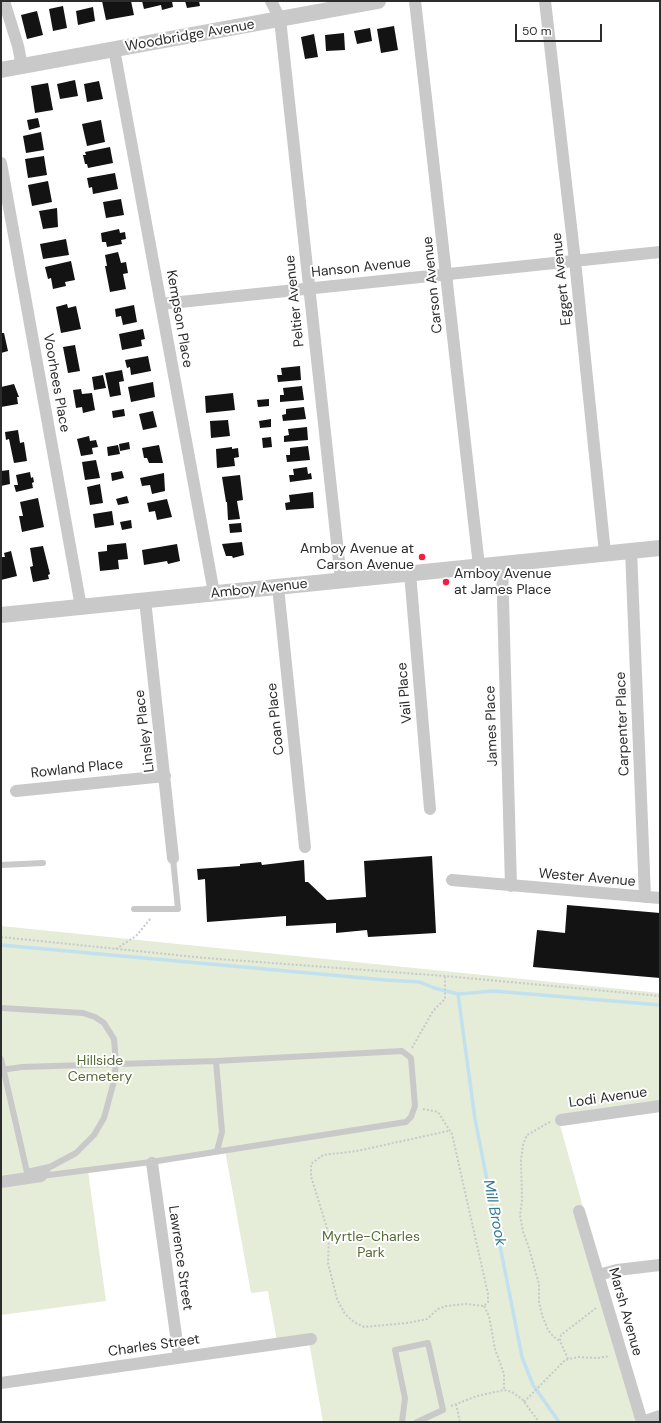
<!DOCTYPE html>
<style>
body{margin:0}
#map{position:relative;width:661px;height:1423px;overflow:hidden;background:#fff;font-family:"DM Sans",sans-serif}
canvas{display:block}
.frame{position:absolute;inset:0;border:2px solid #2c2c2c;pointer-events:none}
.scale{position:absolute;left:515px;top:24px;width:87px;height:18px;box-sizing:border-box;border:2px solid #2c2c2c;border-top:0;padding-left:5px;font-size:12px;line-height:14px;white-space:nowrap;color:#2c2c2c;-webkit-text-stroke:3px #fff;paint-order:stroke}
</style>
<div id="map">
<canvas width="661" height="1423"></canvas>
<div class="frame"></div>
<div class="scale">50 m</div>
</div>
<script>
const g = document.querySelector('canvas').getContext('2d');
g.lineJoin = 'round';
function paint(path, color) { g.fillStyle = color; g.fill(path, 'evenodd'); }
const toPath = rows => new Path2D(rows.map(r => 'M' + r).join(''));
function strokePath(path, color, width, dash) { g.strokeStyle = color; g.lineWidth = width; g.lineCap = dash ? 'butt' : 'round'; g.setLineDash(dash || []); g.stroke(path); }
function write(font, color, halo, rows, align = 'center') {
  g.font = font + ' "DM Sans",sans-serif'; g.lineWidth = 4; g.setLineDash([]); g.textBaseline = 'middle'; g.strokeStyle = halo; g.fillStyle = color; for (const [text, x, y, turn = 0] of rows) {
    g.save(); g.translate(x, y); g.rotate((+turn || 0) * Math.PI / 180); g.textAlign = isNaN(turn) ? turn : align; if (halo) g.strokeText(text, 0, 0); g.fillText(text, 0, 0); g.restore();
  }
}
paint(toPath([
 [1,926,660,993,660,1111,560,1125,643,1422,323,1422,309,1342,278,1347,268,1291,251,1293,225,1150,88,1171,106,1301,1,1315]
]), '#e5ecd8');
strokePath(toPath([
 [1,945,386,980,420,982,434,988,458,994,494,991,660,1005],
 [458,994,475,1119,522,1357,533,1385,559,1422]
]), '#c2e1ee', 3.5);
paint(toPath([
 [102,1,131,1,134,15,106,20],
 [142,1,172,1,173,7,162,10,161,5,144,9],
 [185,1,199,1,200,6,187,8],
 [63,6,67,28,53,31,49,9],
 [93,7,95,21,78,25,76,11],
 [37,11,43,35,27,39,21,15],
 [394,26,398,50,381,53,377,29],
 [370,28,372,41,357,44,354,31],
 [344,33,345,50,326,51,325,35],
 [314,34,318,57,305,59,301,37],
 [75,80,78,96,60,99,57,84],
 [99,81,103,99,87,102,84,84],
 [48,83,53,110,35,113,31,86],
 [38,118,40,127,29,130,27,120],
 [101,120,105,142,87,146,82,124],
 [41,132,44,150,26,153,23,136],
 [110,147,113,163,88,168,87,164,85,164,83,155,86,155,85,152],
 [44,156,47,175,28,178,25,159],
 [115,173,118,189,93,194,92,187,89,188,87,178],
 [48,181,52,202,32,206,28,185],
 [121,199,124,215,106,218,103,202],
 [57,208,58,227,43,229,39,211],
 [119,229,120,233,125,232,126,239,121,240,122,244,107,247,106,242,102,242,101,233],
 [66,239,69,255,43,259,40,244],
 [118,252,121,263,126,262,128,273,123,274,126,289,110,292,105,266,107,266,105,255],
 [71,261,75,280,65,282,66,286,53,289,51,278,48,279,45,267],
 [67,304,68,308,76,306,81,329,61,333,56,307],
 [134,305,137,322,123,325,121,316,116,317,115,309],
 [143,329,145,339,141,340,142,346,122,350,119,334],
 [1,333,4,333,8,351,1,353],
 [75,345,80,371,68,373,63,347],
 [148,356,151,371,131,375,130,367,127,368,125,360],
 [300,366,301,380,278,382,277,375,282,375,281,368],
 [122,370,124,381,119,382,121,395,110,397,105,373],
 [103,375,106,388,94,390,92,377],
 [153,382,155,397,131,402,128,387],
 [14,384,19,397,17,397,18,404,1,407,1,387],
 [302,386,304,400,280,402,280,395,284,395,283,388],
 [81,389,82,394,92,393,95,410,83,413,82,407,76,408,73,390],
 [233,393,235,410,206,413,205,396],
 [269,399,269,406,258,407,257,400],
 [304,407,306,419,283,421,282,415,286,414,286,409],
 [124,409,125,416,113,418,112,411],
 [153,411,157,427,143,430,139,414],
 [271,419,271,427,260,428,259,421],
 [228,420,230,436,211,438,210,421],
 [307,427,308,440,284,442,284,436,289,435,288,429],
 [18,430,20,443,24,442,27,461,14,463,9,439,6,440,5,432],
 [89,436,90,441,96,440,98,447,92,448,93,454,81,456,77,439],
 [271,437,272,447,263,448,262,438],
 [129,442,130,449,120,451,119,444],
 [118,445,120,454,108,456,107,447],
 [159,445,163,463,149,463,147,458,144,458,142,448],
 [308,446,310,460,287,462,286,455,290,455,290,448],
 [232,447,232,449,238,448,239,457,234,458,235,466,217,468,216,449],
 [96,460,100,478,85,480,82,462],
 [307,467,308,474,311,473,312,479,290,482,289,475,294,475,293,469],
 [9,470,10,484,1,486,1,471],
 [122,471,124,478,112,481,111,473],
 [30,472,31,478,33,477,34,482,32,483,33,488,16,492,14,485,18,485,16,475],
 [164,473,165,491,152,494,150,485,142,486,140,478],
 [240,475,243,500,237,501,240,519,228,520,227,502,226,502,222,477],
 [100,484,103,503,90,505,87,487],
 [313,492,314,508,286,510,285,503,290,502,289,495],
 [127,496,129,503,118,505,116,499],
 [38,498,44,527,22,532,19,516,23,516,20,502],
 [167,499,172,517,157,520,155,511,149,512,147,503],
 [112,511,114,525,95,528,93,514],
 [131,520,132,528,122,530,120,522],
 [241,523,242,532,230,533,229,524],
 [242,542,244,555,233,558,232,556,226,556,222,544],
 [126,543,128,559,118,560,119,569,100,571,98,552,107,551,107,545],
 [177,544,180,561,168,564,167,561,144,565,142,550],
 [43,546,50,574,48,575,49,579,33,582,30,567,33,566,30,548],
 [11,551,17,576,1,580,1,557,5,557,4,553],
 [432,856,436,933,368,937,367,930,336,933,336,923,286,926,286,916,207,922,205,879,198,880,197,869,240,866,240,864,261,862,262,865,304,860,305,882,308,882,327,900,366,897,364,861],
 [567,905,660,913,660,978,533,967,537,930,565,933]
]), '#131313');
strokePath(toPath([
 [1,937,205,958,445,976,660,996],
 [116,949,136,936,151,918],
 [412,1048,433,1011,445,999,445,976],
 [423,1109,438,1112,452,1134,488,1294,488,1302,484,1306,466,1304,446,1306,438,1309,427,1319,407,1323,364,1327,354,1322,345,1314,337,1299,328,1263,329,1235,311,1176,311,1164,323,1155,357,1151,448,1131],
 [550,1122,527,1135,523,1145,521,1160,522,1200,520,1215,523,1232,528,1245,539,1284,539,1302,542,1315,548,1330,554,1337,560,1341],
 [484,1306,489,1316,495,1349,504,1374,504,1390],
 [568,1359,560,1341,561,1335,596,1308],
 [524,1402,565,1360,578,1357,598,1358,610,1356],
 [456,1404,460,1422],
 [451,1406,477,1396,504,1390,512,1392,522,1399,539,1422]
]), '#c9c9c9', 2, [2, 2]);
strokePath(toPath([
 [1,865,43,863],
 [134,909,178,909,173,858],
 [1,1008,83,1013,95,1017,104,1023,114,1039,116,1064,114,1081,104,1118,94,1135,76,1153,50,1167,41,1176],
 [1,1059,27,1172,49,1167],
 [216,1061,222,1132,217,1151],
 [1,1070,22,1067,216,1061,402,1051,411,1058,415,1106,411,1117,406,1122,151,1162,41,1176],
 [402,1422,405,1398,395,1350,428,1343,443,1410,417,1422]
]), '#c9c9c9', 6);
strokePath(toPath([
 [4,1,18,46,22,66],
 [271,1,280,19,341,580],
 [415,1,479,566],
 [545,1,575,261,605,553],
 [114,49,214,593],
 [1,163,81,607],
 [161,304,660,252],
 [631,550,645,897],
 [502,564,511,886],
 [410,573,430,809],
 [278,587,305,847],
 [145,600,173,858],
 [16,791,165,776],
 [452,880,660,898],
 [561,1120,660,1106],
 [152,1163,179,1357],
 [1,1182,41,1176],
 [579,1211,642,1422],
 [598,1275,617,1270,660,1265],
 [1,1383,311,1339],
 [642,1422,660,1416]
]), '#c9c9c9', 12);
strokePath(toPath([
 [1,70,378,1],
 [1,615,660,548]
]), '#c9c9c9', 16);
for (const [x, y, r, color] of [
 [422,557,4,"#f61c41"],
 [446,582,4,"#f61c41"]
]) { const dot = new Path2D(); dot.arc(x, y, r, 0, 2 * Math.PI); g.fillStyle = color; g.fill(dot); strokePath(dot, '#fff', 1.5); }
write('14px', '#2c2c2c', '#fff', [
 ["Woodbridge Avenue",190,36,-10],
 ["Hanson Avenue",361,268,-6],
 ["Eggert Avenue",562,279,-96],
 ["Carson Avenue",433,285,-96],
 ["Peltier Avenue",295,301,-96],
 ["Kempson Place",179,319,80],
 ["Voorhees Place",56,383,80],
 ["Amboy Avenue",259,589,-6],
 ["Vail Place",405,693,-95],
 ["Coan Place",276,719,-96],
 ["Carpenter Place",623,724,-92],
 ["James Place",492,726,-92],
 ["Linsley Place",145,731,-97],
 ["Rowland Place",77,769,-6],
 ["Wester Avenue",587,878,5],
 ["Lodi Avenue",608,1098,-8],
 ["Lawrence Street",180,1258,82],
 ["Marsh Avenue",625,1312,74],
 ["Charles Street",154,1346,-8]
]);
write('14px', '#2c2c2c', '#fff', [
 ["Amboy Avenue at",414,549],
 ["Carson Avenue",414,565],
 ["Amboy Avenue",454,574,"left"],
 ["at James Place",454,590,"left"]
], 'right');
write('14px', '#546c36', '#fff', [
 ["Hillside",100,1061],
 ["Cemetery",100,1077],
 ["Myrtle-Charles",371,1237],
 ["Park",371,1253]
]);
write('italic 15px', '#337995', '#fff', [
 ["Mill Brook",494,1213,79]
]);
</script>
